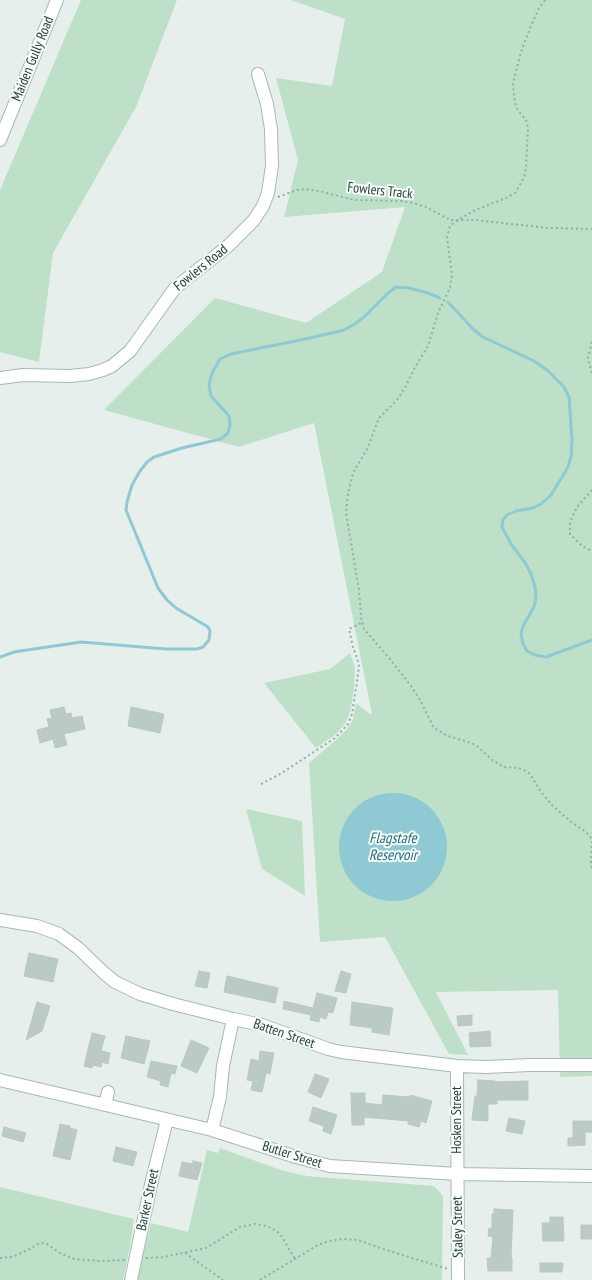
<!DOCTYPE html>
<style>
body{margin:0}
canvas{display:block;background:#e6efeb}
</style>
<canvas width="592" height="1280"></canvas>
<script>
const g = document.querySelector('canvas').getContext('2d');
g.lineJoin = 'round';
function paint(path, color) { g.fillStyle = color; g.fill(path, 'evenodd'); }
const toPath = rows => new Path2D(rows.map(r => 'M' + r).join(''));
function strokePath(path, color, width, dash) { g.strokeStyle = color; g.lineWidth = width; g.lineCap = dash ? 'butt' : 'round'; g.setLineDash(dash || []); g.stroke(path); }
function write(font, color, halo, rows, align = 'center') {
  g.font = font + ' "PT Sans Narrow",sans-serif'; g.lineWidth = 4; g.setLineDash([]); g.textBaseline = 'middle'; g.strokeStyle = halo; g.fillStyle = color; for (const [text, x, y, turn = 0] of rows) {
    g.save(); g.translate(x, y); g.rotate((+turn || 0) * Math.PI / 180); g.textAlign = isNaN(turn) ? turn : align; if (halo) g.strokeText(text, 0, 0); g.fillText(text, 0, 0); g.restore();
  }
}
paint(toPath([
 [81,0,177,0,136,107,53,253,39,362,0,352,0,190],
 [291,0,592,0,592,1076,560,1077,558,990,436,992,468,1055,449,1054,385,937,320,942,309,763,336,740,347,729,353,720,356,703,370,714,372,714,314,423,239,447,104,410,215,298,306,323,382,272,405,207,284,217,298,160,276,78,332,86,345,19],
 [350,653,355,667,354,690,350,712,346,722,335,735,316,748,264,683,330,669],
 [246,809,302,821,305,896,262,869],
 [220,1148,278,1169,306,1176,434,1186,443,1196,442,1280,137,1280,151,1223,188,1232,207,1150,218,1153],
 [0,1187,134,1219,131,1241,123,1280,0,1280]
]), '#bfe0c8');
paint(toPath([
 '339 847a54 54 0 1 1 108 0a54 54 0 1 1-108 0Z'
]), '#8ec9d4');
strokePath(toPath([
 [448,302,473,329,483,337,534,361,547,370,564,387,569,397,572,439,571,457,567,469,551,495,541,504,533,508,516,511,507,515,503,520,502,527,511,544,526,564,531,574,535,587,536,599,534,607,523,626,521,634,523,644,527,651,535,655,546,657,592,640],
 [0,657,14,652,81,642,166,649,197,649,203,647,209,640,210,631,208,627,203,624,176,608,167,600,158,588,126,510,127,502,132,485,140,471,147,462,154,457,182,448,221,439,228,433,230,425,229,416,211,396,209,385,212,373,220,359,231,354,310,338,344,330,355,324,365,316,388,293,396,287,409,288,428,293,440,298]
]), '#8ec9d4', 3);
const building = toPath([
 [64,707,66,714,71,713,72,718,82,716,85,729,64,734,67,745,55,748,53,739,40,743,37,730,49,727,47,719,52,718,50,710,64,707],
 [131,707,164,714,160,733,128,726,131,707],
 [29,953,58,959,53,982,24,976,29,953],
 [199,971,210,973,207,988,195,986,199,971],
 [341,971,351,974,346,993,335,991,341,971],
 [227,976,278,988,275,1003,224,992,227,976],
 [317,993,337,998,333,1013,328,1012,326,1019,320,1017,319,1022,310,1020,311,1015,283,1009,284,1001,313,1008,317,993],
 [37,1002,50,1006,42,1031,26,1040,37,1002],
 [352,1002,393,1008,389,1035,372,1032,372,1028,350,1025,352,1002],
 [472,1015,472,1025,458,1026,457,1016,472,1015],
 [490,1031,491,1046,470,1047,469,1033,490,1031],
 [92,1033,105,1036,101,1051,110,1053,108,1064,102,1062,101,1067,93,1065,92,1068,84,1066,92,1033],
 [126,1036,150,1041,144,1064,121,1058,126,1036],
 [191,1040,209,1048,197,1073,181,1066,191,1040],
 [260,1051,274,1053,270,1074,266,1073,262,1092,251,1090,253,1081,247,1080,251,1059,259,1061,260,1051],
 [151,1061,177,1066,175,1074,171,1073,168,1087,160,1085,161,1081,147,1077,151,1061],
 [315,1074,329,1079,321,1098,308,1092,315,1074],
 [478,1080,495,1081,495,1082,528,1081,528,1100,497,1100,497,1104,488,1104,488,1121,472,1120,475,1096,477,1096,478,1080],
 [351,1093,365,1093,365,1103,382,1105,383,1095,410,1097,410,1095,432,1101,426,1123,421,1121,419,1127,408,1124,408,1121,364,1117,364,1125,352,1125,351,1093],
 [313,1107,337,1115,331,1134,323,1131,324,1126,309,1121,313,1107],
 [509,1118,525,1121,522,1134,506,1131,509,1118],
 [573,1121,592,1121,592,1132,585,1132,585,1145,568,1146,568,1138,573,1138,573,1121],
 [60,1124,70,1126,70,1128,77,1130,70,1160,53,1156,60,1124],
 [4,1127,26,1133,23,1142,2,1136,4,1127],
 [116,1147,137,1152,133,1166,113,1161,116,1147],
 [193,1161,202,1163,197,1180,179,1176,182,1162,193,1164,193,1161],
 [494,1209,513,1210,511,1258,512,1258,512,1271,488,1271,487,1258,491,1258,493,1237,488,1236,489,1228,492,1228,492,1214,494,1214,494,1209],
 [550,1217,563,1217,564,1241,543,1241,542,1223,550,1223,550,1217],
 [581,1225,592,1225,592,1239,581,1239,581,1225],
 [540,1263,563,1263,562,1272,540,1272,540,1263]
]);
paint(building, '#bbcac4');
strokePath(building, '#b8c9c2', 1);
const minor = toPath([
 [0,140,57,0],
 [0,378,23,375,70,376,89,374,103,370,112,366,130,351,175,288,228,246,254,220,263,206,268,193,272,166,271,129,267,104,258,74],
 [0,920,37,926,59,934,78,948,104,973,115,982,140,994,173,1004,233,1019,262,1025,328,1049,341,1052,457,1066,486,1067,530,1065,592,1065],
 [457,1066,458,1280],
 [0,1080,212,1130,296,1157,330,1166,457,1174,592,1176],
 [105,1105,108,1092],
 [212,1130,220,1097,223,1066,233,1019],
 [131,1280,152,1180,167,1120]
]);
strokePath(minor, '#a8b8b2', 14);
strokePath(toPath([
 [545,0,539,8,530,28,521,52,513,83,514,96,516,107,527,122,528,128,526,168,524,178,515,193,506,198,473,211,458,220,450,226,447,237,452,275,450,288,438,313,428,346,414,369,406,386,397,400,379,418,367,449,353,473,348,494,346,513,359,590,361,617,364,629,390,659,411,686,420,700,433,726,437,730,448,736,465,741,476,745,492,760,504,767,519,768,526,771,530,774,541,792,553,806,571,822,586,832,590,836,592,842,591,863,592,868],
 [278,197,297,190,306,189,318,191,355,200,403,201,413,203,426,207,450,220,475,220,548,228,592,229],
 [592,342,588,358,592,374],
 [592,490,577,507,570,522,570,534,582,546,592,551],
 [261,784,282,773,335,738,348,724,352,714,358,675,359,664,353,647,349,629,361,623],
 [185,1253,223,1280],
 [0,1258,12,1257,28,1250,38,1244,42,1243,47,1244,60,1253,74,1259,101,1261,125,1260],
 [146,1258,164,1257,206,1248,240,1227,255,1224,267,1226,278,1232,282,1237,295,1259],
 [260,1280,318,1245,329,1241,344,1239,358,1240,380,1248,448,1269]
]), '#86b3a5', 2, [2, 3]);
strokePath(minor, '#fff', 12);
write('14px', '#24423a', '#f7fbf9', [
 ["Maiden Gully Road",33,59,-68],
 ["Fowlers Track",380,191,6],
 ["Fowlers Road",201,268,-39],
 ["Batten Street",284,1034,19],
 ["Hosken Street",457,1120,-90],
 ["Butler Street",292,1155,17],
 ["Barker Street",148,1200,-78],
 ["Staley Street",458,1227,-91]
]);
write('italic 15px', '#1c6f80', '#f7fbf9', [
 ["Flagstafe",393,839],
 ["Reservoir",393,856]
]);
</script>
